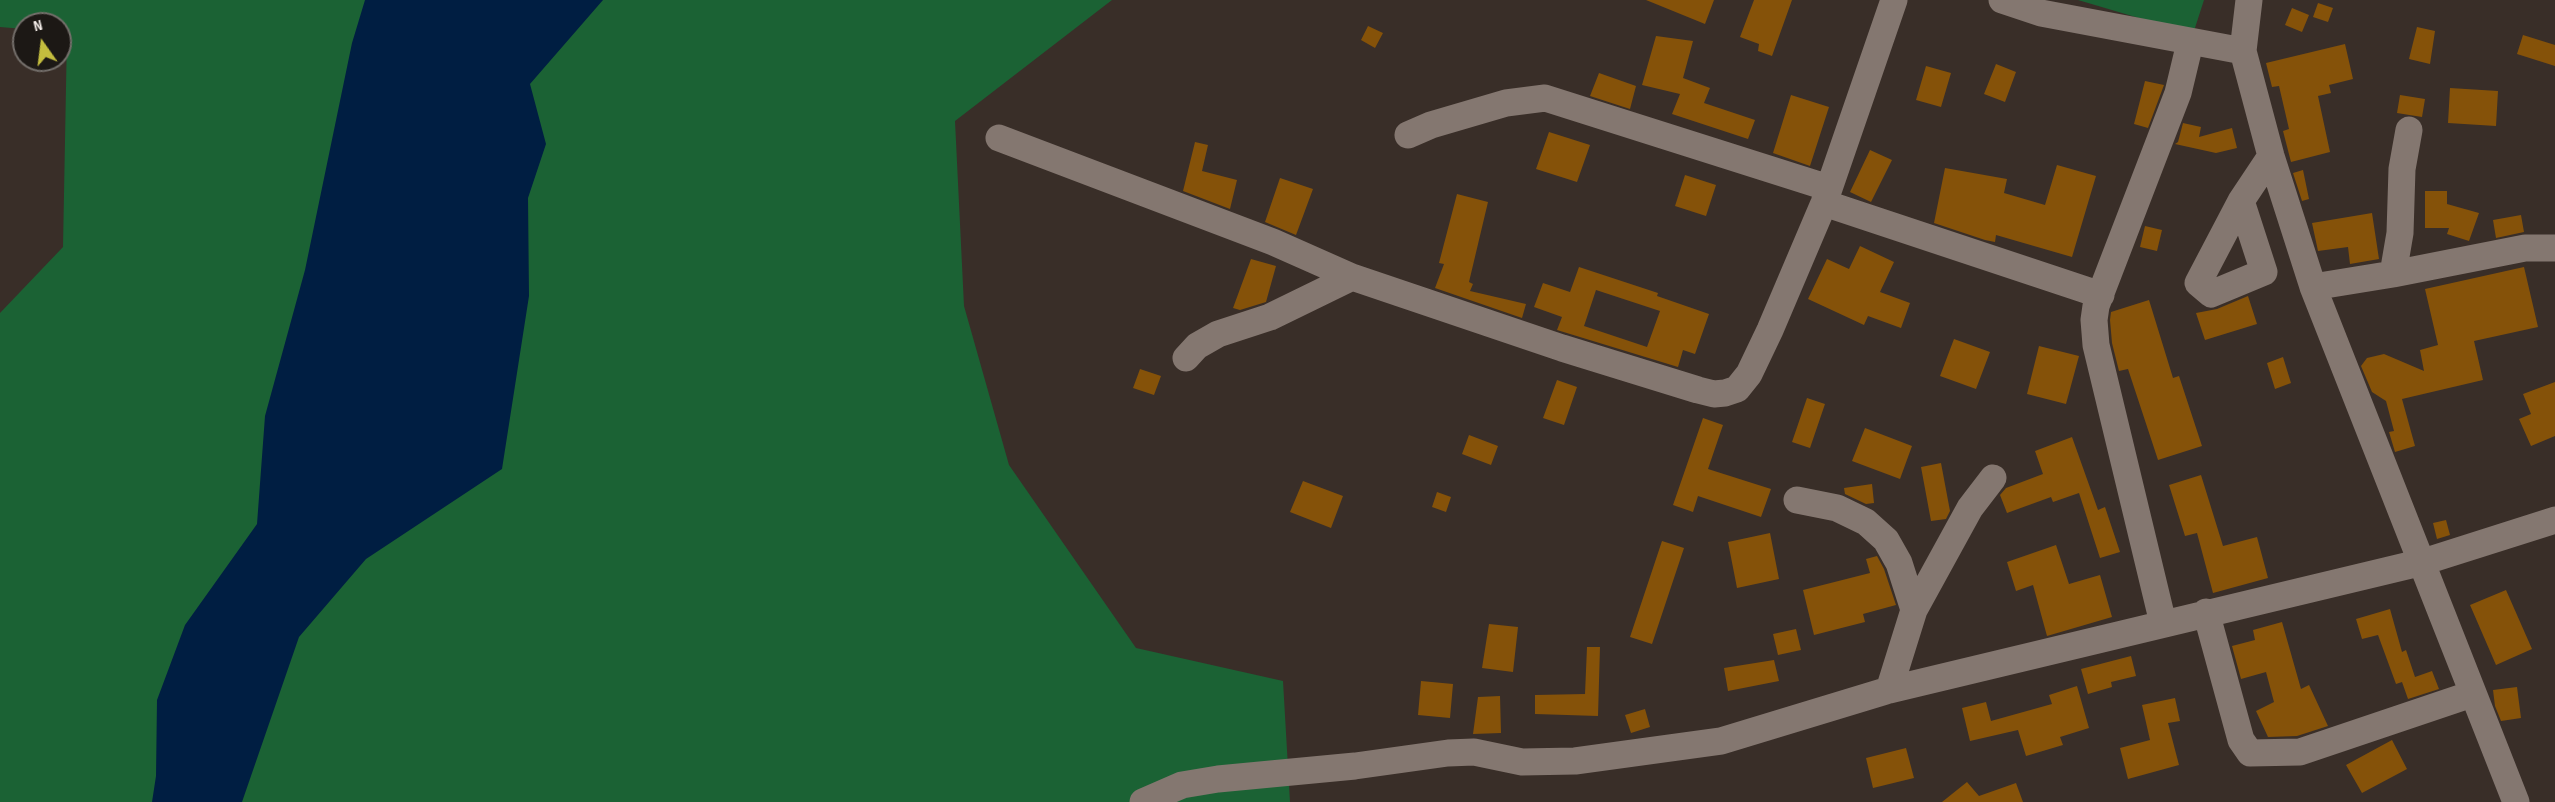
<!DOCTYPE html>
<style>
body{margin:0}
#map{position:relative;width:2555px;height:802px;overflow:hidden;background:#392e28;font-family:"Sofia Sans Condensed",sans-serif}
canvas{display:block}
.north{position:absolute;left:12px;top:12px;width:60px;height:60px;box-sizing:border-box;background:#1c1815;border:2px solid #736e6a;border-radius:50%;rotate:346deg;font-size:16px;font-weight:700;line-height:24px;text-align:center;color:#f5eeea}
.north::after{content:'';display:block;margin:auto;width:21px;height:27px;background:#c4bd3e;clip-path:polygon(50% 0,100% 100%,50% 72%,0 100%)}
</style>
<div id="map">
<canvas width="2555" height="802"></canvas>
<div class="north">N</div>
</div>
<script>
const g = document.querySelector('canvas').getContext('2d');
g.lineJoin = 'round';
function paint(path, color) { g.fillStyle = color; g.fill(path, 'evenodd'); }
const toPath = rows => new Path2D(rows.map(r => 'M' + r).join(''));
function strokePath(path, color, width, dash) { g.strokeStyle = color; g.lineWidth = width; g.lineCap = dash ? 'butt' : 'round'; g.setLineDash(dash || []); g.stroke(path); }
paint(toPath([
 [0,0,1112,0,955,121,964,306,1009,465,1136,648,1283,681,1290,802,0,802,0,313,63,247,67,34,60,33,60,24,24,24,24,29,0,27],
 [2078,0,2204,0,2193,34]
]), '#1b6234');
paint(toPath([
 [365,0,603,0,530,84,546,144,528,198,529,296,502,469,366,559,299,637,242,802,152,802,156,776,157,700,185,625,257,524,265,416,305,270,352,43]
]), '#001e42');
paint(toPath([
 [1646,0,1714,0,1705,24],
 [1754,0,1792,0,1772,56,1758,51,1759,44,1740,37],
 [2318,3,2333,8,2328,22,2313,17],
 [2292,8,2309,15,2302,32,2285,25],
 [1368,26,1383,33,1375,48,1361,40],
 [2417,27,2435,31,2430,64,2409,59],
 [2523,35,2555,45,2555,66,2517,54],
 [1656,36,1693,41,1683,78,1710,88,1704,103,1755,120,1748,139,1672,114,1680,94,1642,85],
 [2345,44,2353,79,2329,85,2331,93,2318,96,2330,152,2291,162,2283,131,2289,129,2279,86,2272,87,2266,63],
 [1996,64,2016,72,2005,102,1984,94],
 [1926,66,1951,73,1941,107,1916,100],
 [1599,73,1636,86,1630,109,1590,96],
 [2145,81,2164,85,2148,128,2134,124],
 [2450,88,2498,91,2496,126,2448,123],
 [1791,95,1829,107,1810,166,1773,153],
 [2400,95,2425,99,2422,117,2397,113],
 [2183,123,2201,127,2199,137,2232,128,2237,148,2216,153,2175,144,2178,142],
 [1549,132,1590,145,1577,182,1536,169],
 [1195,142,1208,145,1202,171,1237,180,1230,209,1183,191],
 [1870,150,1892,160,1871,202,1850,192],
 [2057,165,2096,176,2072,257,1996,235,1995,242,1985,240,1934,223,1945,168,2007,179,2004,193,2045,205],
 [2303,170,2309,199,2302,201,2293,173],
 [1685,175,1716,185,1706,216,1675,206],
 [1280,178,1313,189,1296,235,1265,222],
 [2425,191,2447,191,2447,204,2479,213,2469,241,2447,234,2449,228,2425,228],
 [1457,194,1488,202,1469,282,1473,284,1470,291,1526,304,1522,318,1435,288,1444,264,1439,263],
 [2372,213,2379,259,2350,264,2348,247,2318,251,2312,223],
 [2521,215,2524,232,2496,238,2493,220],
 [2145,226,2162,230,2157,251,2140,247],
 [1860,246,1894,262,1880,292,1910,303,1901,328,1868,316,1864,325,1808,299,1827,259,1849,269],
 [1251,259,1276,266,1266,302,1240,310,1233,308],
 [1579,267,1658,293,1657,296,1709,314,1695,354,1683,350,1678,367,1557,330,1562,317,1534,307,1543,283,1570,292],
 [1596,290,1660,311,1647,347,1584,326],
 [2524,267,2538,327,2474,341,2483,380,2402,399,2415,446,2395,452,2389,432,2394,431,2386,401,2372,392,2361,366,2367,358,2384,354,2424,371,2420,350,2438,345,2425,289],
 [2248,296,2257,324,2205,340,2196,313,2217,309],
 [2149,300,2173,378,2179,376,2202,446,2158,460,2128,369,2119,371,2112,343,2110,320,2111,312],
 [1954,339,1990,352,1976,389,1940,376],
 [2039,346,2079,356,2066,404,2027,394],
 [2283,357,2291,383,2275,389,2267,363],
 [1140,369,1161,376,1154,395,1133,388],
 [1557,380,1577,387,1564,425,1543,418],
 [2555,382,2555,436,2531,446,2519,419,2531,414,2523,394],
 [1807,398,1825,404,1810,448,1792,442],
 [1703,418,1723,425,1708,469,1771,489,1761,517,1698,496,1693,512,1673,505],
 [1865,428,1912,446,1900,479,1852,461],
 [1469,435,1498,446,1491,465,1462,454],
 [2072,437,2098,510,2105,507,2120,552,2100,558,2079,493,2053,502,2051,497,2007,513,2000,495,2006,488,2043,474,2035,451],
 [1941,463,1950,511,1946,519,1931,521,1921,467],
 [2201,475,2223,546,2257,537,2268,578,2213,593,2197,533,2185,536,2169,485],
 [1303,481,1343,496,1331,528,1290,512],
 [1872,484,1874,503,1866,504,1845,494,1844,488],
 [1437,492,1451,497,1446,512,1432,507],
 [2446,520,2450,535,2437,539,2433,523],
 [1770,533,1779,579,1737,588,1728,542],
 [1662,541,1684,548,1652,644,1630,637],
 [2056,545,2069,584,2100,575,2112,617,2047,636,2033,585,2016,591,2007,562],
 [1877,556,1884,569,1896,605,1863,614,1865,622,1814,635,1803,590,1870,573,1866,559],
 [2506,590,2532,649,2496,665,2470,605],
 [2390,609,2402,652,2406,650,2415,677,2432,671,2439,689,2408,699,2402,682,2396,684,2378,635,2362,639,2356,619],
 [2282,622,2301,689,2309,685,2328,726,2297,736,2268,737,2256,711,2274,702,2266,672,2241,679,2232,646,2255,640,2253,630],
 [1489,624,1518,627,1513,672,1482,668],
 [1796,629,1801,650,1778,655,1773,634],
 [1587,647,1600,647,1598,716,1535,714,1535,695,1585,694],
 [2131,656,2136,676,2111,682,2112,687,2088,694,2081,669],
 [1774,660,1779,681,1728,691,1724,668],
 [1421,681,1453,684,1450,718,1418,715],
 [2077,686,2089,728,2060,737,2063,745,2026,756,2018,730,1970,741,1962,708,1986,702,1991,721,2052,704,2049,695],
 [2517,687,2521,718,2501,721,2495,706,2493,690],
 [1500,696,1501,733,1473,734,1478,697],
 [2175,698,2180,721,2168,723,2179,765,2128,779,2120,748,2150,740,2142,705],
 [1645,709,1650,727,1631,733,1625,715],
 [2392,740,2407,769,2362,793,2346,765],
 [1906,748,1914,778,1873,788,1866,758],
 [1967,782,1979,796,2016,783,2023,802,1942,802]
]), '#855209');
strokePath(toPath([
 [2002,0,2041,13,2243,51],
 [2249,0,2243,51,2271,156,2313,287,2516,802],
 [1408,135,1431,125,1506,103,1545,98,1829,188],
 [999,138,1273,242,1352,277,1562,348,1698,390,1714,394,1725,393,1737,389,1749,374,1770,330,1824,203,1894,0],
 [2241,201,2264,272,2211,294,2198,283,2241,201,2271,156],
 [1824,203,2101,295],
 [2393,274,2400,233,2402,169,2409,130],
 [2313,287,2393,274,2525,248,2555,248],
 [1186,358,1197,346,1218,334,1270,317,1352,277],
 [1797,500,1837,508,1866,522,1886,540,1899,563,1914,610,1889,690],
 [1914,610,1970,508,1993,478],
 [2206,612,2241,740,2250,753,2300,752,2472,694],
 [2163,623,2096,345,2094,320,2096,306,2178,93,2190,43],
 [1143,802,1182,785,1218,779,1355,766,1448,753,1474,752,1522,762,1575,761,1721,741,1889,690,2423,562,2555,520]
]), '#847770', 27);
</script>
